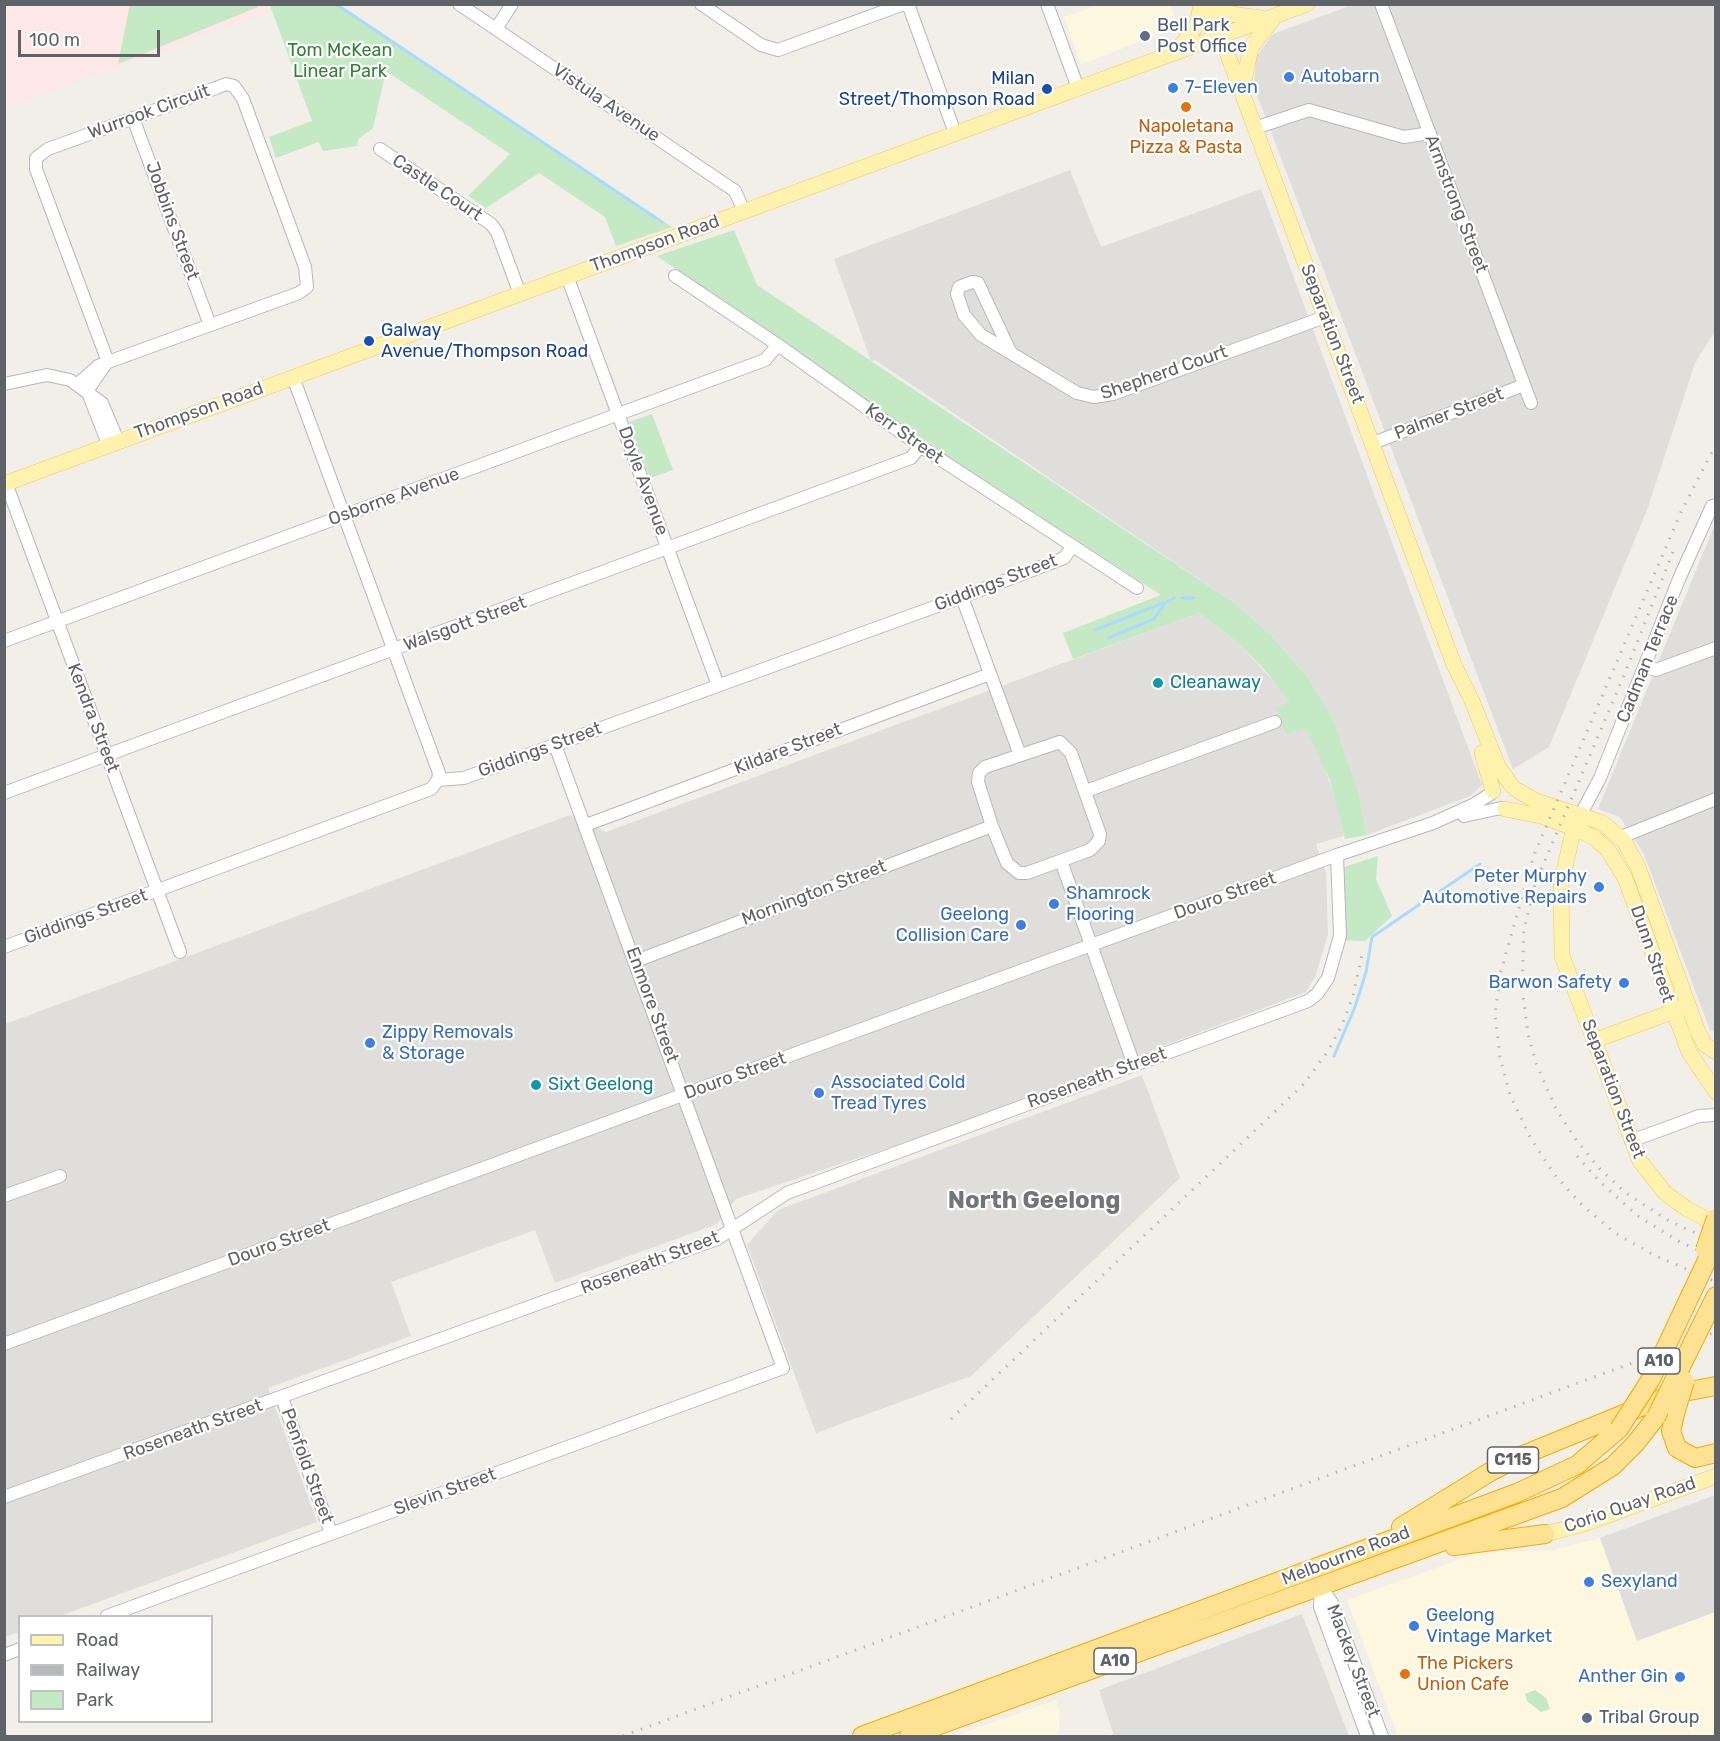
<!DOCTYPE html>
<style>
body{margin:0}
#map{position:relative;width:1720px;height:1741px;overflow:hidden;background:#f1efe8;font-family:Rubik,sans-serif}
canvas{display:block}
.frame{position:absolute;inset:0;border:6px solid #5f6368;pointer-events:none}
.legend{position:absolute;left:18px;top:1615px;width:195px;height:108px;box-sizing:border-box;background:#fff;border:2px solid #bfc1c3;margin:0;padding:8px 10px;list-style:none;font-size:18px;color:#5f6368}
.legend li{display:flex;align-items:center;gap:12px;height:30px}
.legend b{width:30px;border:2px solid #bfc1c3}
.scale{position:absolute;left:18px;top:30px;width:142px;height:27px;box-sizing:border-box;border:3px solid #5f6368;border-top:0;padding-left:8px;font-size:18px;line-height:21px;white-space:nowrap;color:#5f6368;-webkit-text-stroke:4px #fff;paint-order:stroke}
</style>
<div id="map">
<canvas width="1720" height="1741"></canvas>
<div class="frame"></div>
<ul class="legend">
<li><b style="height:8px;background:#fff2af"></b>Road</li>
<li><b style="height:8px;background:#b6b7b8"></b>Railway</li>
<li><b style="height:16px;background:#c5e8c5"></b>Park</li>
</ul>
<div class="scale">100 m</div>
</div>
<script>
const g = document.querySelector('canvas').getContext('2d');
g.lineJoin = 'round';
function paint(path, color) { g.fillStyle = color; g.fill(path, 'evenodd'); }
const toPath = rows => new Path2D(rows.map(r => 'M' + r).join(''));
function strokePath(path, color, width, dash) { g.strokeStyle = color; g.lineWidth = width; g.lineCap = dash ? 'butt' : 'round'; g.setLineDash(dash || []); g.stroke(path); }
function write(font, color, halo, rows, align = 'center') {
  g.font = font + ' Rubik,sans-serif'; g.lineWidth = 4.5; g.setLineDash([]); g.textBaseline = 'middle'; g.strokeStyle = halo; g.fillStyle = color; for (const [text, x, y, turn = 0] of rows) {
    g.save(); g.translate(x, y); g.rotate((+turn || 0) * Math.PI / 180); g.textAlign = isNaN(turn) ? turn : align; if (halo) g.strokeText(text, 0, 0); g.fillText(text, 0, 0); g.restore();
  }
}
paint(toPath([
 [1100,5,1170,5,1178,26,1081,65,1064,17],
 [1600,1538,1637,1641,1715,1612,1715,1736,1398,1736,1347,1600,1478,1553,1554,1550],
 [1056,1700,1060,1714,1058,1736,955,1736]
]), '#fef7e0');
paint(toPath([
 [1352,5,1715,5,1715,331,1695,363,1647,510,1549,747,1513,769,1254,87,1256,57,1273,34],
 [1070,170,1101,247,1261,189,1482,785,1470,796,1367,835,1357,786,1332,717,1309,679,1271,635,1236,604,875,360,871,361,834,259],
 [1715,524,1715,1032,1710,1030,1644,854,1620,817,1598,809],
 [1199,613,1237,642,1281,689,1290,702,1285,735,1306,727,1322,760,1335,798,1344,836,1316,844,1326,873,1328,935,1315,977,1306,992,930,1134,736,1199,717,1224,555,1283,535,1230,391,1282,411,1336,268,1388,317,1522,60,1616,20,1616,19,1632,5,1637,5,1024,570,815,606,832],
 [1142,1075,1180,1178,971,1376,816,1433,747,1245,778,1210],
 [1715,1495,1715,1612,1637,1641,1600,1538],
 [1302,1614,1349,1736,1114,1736,1099,1690]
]), '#e0deda');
paint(toPath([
 [5,5,270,5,272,11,5,108]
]), '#fce8e6');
paint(toPath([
 [130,4,258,4,258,7,118,64],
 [270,5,338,5,672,227,616,246,605,217,539,173,486,208,468,196,510,154,386,71,373,128,358,139,357,146,323,151,319,142,276,158,269,137,312,121],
 [734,230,757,285,1236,604,1271,635,1309,679,1332,717,1357,786,1367,835,1345,839,1330,780,1306,728,1286,735,1276,708,1290,702,1265,670,1237,642,1199,613,1073,659,1063,633,1161,595,958,463,657,256],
 [652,414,673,470,650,478,629,422],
 [1378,856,1376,879,1392,916,1365,941,1339,940,1338,869],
 [1535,1690,1546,1698,1550,1709,1541,1712,1527,1701,1525,1694]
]), '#c5e8c5');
strokePath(toPath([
 [336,4,662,222],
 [1182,598,1194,598],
 [1095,630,1163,603],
 [1108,638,1154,619,1165,603,1174,598],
 [1436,894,1480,864],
 [1334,1056,1355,1007,1366,972,1372,937,1429,898]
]), '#aadaff', 3);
const minor = toPath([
 [459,4,735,191,744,211],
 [701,4,761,45,778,50,904,4],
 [908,4,955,133],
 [1047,4,1078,88],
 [1381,4,1531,403],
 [496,29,512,4],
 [133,118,210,325],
 [1255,128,1309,110,1404,137,1430,133],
 [380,149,491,224,497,232,520,294],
 [567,276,718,685],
 [675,276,778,345,920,446,1137,588],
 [1010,351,978,283,972,282,959,287,957,294,964,315,981,335,1077,393,1094,397,1113,394,1325,317],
 [293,377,439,773,438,780],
 [4,384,47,375,70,380,102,403,118,441],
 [78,384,98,366,108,362,299,293,307,287,305,267,243,99,234,86,226,84,216,88,48,149,36,158,36,169,108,362],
 [87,391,105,365],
 [89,395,108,444],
 [1373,443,1524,385],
 [6,483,180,952],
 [962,597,1020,755],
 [4,641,765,360,778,345],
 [1645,666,1656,670,1716,648],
 [1060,742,1071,753,1100,834,1099,841,1090,850,1027,873,1019,873,1007,863,992,826,978,782,979,773,985,767,1060,742],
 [1086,791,1275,722],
 [4,793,911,458,920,446],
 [1581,814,1600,778,1679,579,1712,506,1716,505],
 [1464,816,1501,808],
 [586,825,990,674],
 [1621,837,1716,799],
 [1061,861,1134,1065],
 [4,947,431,789,438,780,464,778,962,597,1064,558,1072,547],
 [636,961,992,826],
 [1631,1141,1699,1116,1716,1115],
 [4,1196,60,1176],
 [4,1344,922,1007,1337,855,1433,823,1473,805,1492,793],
 [282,1398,331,1533],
 [4,1497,717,1239,787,1193,1308,1001,1317,994,1328,978,1340,936,1337,855],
 [1321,1587,1332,1603,1382,1736],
 [1321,1587,1320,1607,1367,1736],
 [107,1616,783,1368,555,745],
 [4,1655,20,1649]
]);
const major = toPath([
 [1209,4,1454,665,1472,701,1498,766,1512,786],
 [1217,4,1231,14,1261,18],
 [1176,52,1197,25,1201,4],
 [1242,91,1251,47,1273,19],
 [4,484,1307,4],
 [1482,753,1493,791],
 [1515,789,1534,800,1603,823,1624,841,1638,867,1698,1032,1705,1045,1716,1052],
 [1505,809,1541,816,1579,830,1596,839,1608,850,1625,878,1689,1052,1716,1092],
 [1581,814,1572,836,1561,885,1562,956,1640,1161,1665,1193,1687,1209,1716,1224],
 [1593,1041,1680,1009],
 [1545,1534,1584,1524,1716,1476]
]);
const highway = toPath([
 [1704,1320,1716,1296],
 [1676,1410,1671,1431,1677,1448,1695,1458,1716,1453],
 [1401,1527,1490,1472,1523,1455,1673,1394,1716,1386],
 [1454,1546,1545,1534],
 [862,1736,1517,1493,1577,1465,1619,1429],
 [909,1736,1562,1498,1613,1466,1635,1444,1656,1417]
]);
strokePath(minor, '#b5b8bc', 14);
strokePath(major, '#f2c960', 16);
strokePath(highway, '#f9ab00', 20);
strokePath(minor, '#fff', 12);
strokePath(major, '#fff2af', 15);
strokePath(highway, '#fde293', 18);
strokePath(toPath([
 [1716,444,1681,512,1534,855,1501,971,1495,1014,1500,1057,1510,1095,1530,1137,1554,1174,1583,1206,1615,1233,1654,1255,1716,1282],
 [1673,552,1625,673,1535,884,1524,929,1522,989,1528,1034,1536,1063,1556,1109,1577,1141,1600,1169,1626,1193,1671,1222,1716,1242],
 [1577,1156,1600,1182,1638,1216,1680,1242,1716,1258],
 [951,1419,1304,1084,1328,1051,1342,1025,1353,996,1363,950],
 [623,1736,1716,1332]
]), '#b6b7b8', 3, [1.5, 8]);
const highwayBridge = toPath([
 [1705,1250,1716,1218],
 [1676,1410,1685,1381],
 [1656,1417,1704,1320],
 [1619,1429,1651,1379,1716,1241]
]);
strokePath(highwayBridge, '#f9ab00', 20, []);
strokePath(highwayBridge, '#fde293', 18);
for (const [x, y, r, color] of [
 [1145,36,6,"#5c6f8a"],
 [1289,77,6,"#3f7fe0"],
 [1173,88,6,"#3f7fe0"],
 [1047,89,6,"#1a4fb4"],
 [1186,107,6,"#e8710a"],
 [369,341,6,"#1a4fb4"],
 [1158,683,6,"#0f9aa8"],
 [1599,887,6,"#3f7fe0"],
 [1054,904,6,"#3f7fe0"],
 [1021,925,6,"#3f7fe0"],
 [1624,983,6,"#3f7fe0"],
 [370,1043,6,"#3f7fe0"],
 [536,1085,6,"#0f9aa8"],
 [819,1093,6,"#3f7fe0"],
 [1589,1582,6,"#3f7fe0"],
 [1414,1626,6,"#3f7fe0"],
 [1405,1674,6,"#e8710a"],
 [1680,1677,6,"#3f7fe0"],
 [1587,1718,6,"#5c6f8a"]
]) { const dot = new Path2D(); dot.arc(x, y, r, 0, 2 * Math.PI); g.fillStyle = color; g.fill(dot); strokePath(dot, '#fff', 2); }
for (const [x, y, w] of [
 [1659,1361,42],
 [1513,1460,51],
 [1115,1661,42]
]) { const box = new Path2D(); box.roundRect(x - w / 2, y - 13, w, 26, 4.5); g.fillStyle = '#fff'; g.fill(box); strokePath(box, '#5f6368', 1.5); }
write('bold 16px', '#5f6368', null, [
 ["A10",1659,1361],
 ["C115",1513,1460],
 ["A10",1115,1661]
]);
write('18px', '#4e5e75', '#fff', [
 ["Bell Park",1157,26],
 ["Post Office",1157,47],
 ["Tribal Group",1599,1718]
], 'left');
write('18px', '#348238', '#fff', [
 ["Tom McKean",340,51],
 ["Linear Park",340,72]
]);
write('18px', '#366cbe', '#fff', [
 ["Autobarn",1301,77],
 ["7-Eleven",1185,88],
 ["Peter Murphy",1587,877,"right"],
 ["Automotive Repairs",1587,898,"right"],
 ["Shamrock",1066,894],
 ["Flooring",1066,915],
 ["Geelong",1009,915,"right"],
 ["Collision Care",1009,936,"right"],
 ["Barwon Safety",1612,983,"right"],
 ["Zippy Removals",382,1033],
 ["& Storage",382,1054],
 ["Associated Cold",831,1083],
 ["Tread Tyres",831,1104],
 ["Sexyland",1601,1582],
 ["Geelong",1426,1616],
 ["Vintage Market",1426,1637],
 ["Anther Gin",1668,1677,"right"]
], 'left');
write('18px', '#164399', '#fff', [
 ["Milan",1035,79],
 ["Street/Thompson Road",1035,100],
 ["Galway",381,331,"left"],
 ["Avenue/Thompson Road",381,352,"left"]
], 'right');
write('18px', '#5f6368', '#fff', [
 ["Vistula Avenue",606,103,34],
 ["Wurrook Circuit",149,112,-20],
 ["Castle Court",437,188,34],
 ["Armstrong Street",1456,204,69],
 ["Jobbins Street",172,221,70],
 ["Thompson Road",655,244,-20],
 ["Separation Street",1332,334,69],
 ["Shepherd Court",1164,373,-19],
 ["Thompson Road",199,411,-20],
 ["Palmer Street",1449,414,-21],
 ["Kerr Street",904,434,35],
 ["Doyle Avenue",643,481,70],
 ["Osborne Avenue",394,497,-20],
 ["Giddings Street",996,583,-21],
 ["Walsgott Street",465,624,-20],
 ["Cadman Terrace",1648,659,-68],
 ["Kendra Street",93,718,69],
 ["Kildare Street",788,749,-21],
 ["Giddings Street",540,750,-20],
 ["Mornington Street",814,893,-21],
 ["Douro Street",1225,896,-20],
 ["Giddings Street",86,917,-20],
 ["Dunn Street",1652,954,71],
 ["Enmore Street",652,1005,70],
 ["Douro Street",735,1076,-20],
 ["Roseneath Street",1097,1078,-20],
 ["Separation Street",1613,1089,69],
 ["Douro Street",279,1243,-20],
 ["Roseneath Street",650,1263,-21],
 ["Roseneath Street",193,1430,-20],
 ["Penfold Street",307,1466,70],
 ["Slevin Street",445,1492,-20],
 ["Corio Quay Road",1630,1505,-19],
 ["Melbourne Road",1346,1556,-21],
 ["Mackey Street",1353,1661,69]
]);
write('18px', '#c56008', '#fff', [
 ["Napoletana",1186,127],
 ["Pizza & Pasta",1186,148],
 ["The Pickers",1417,1664,"left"],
 ["Union Cafe",1417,1685,"left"]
]);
write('18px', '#0d838f', '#fff', [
 ["Cleanaway",1170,683],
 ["Sixt Geelong",548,1085]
], 'left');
write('bold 24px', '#70757a', '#fff', [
 ["North Geelong",1034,1201]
]);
</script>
